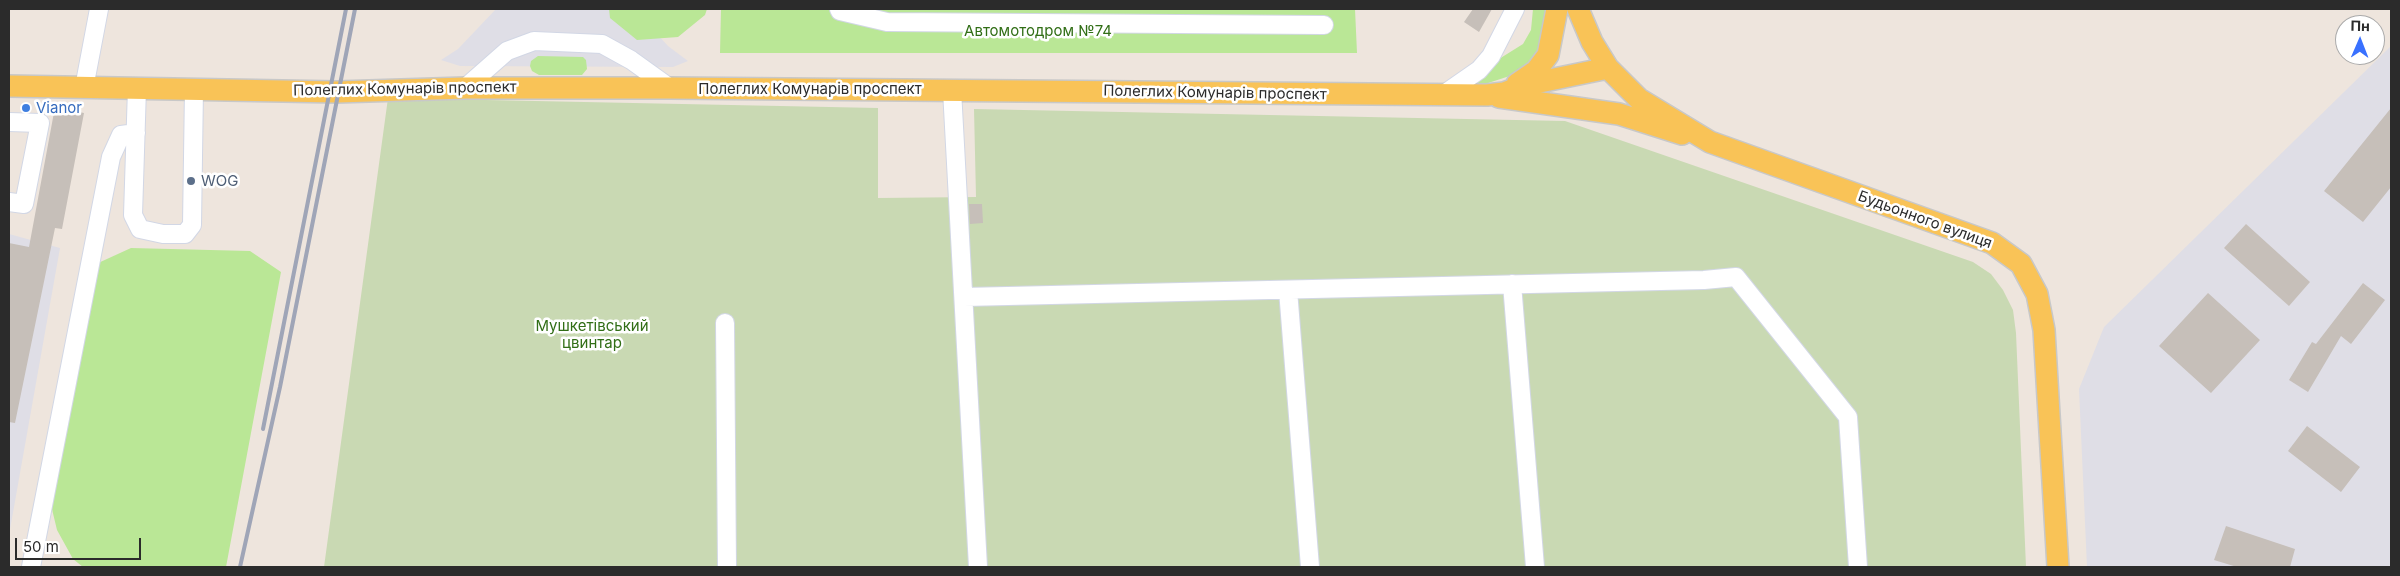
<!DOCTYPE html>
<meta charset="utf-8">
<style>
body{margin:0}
#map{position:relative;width:2400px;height:576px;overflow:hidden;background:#eee5dd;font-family:Inter,sans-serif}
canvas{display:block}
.frame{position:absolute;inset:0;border:10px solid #2b2b2b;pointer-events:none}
.north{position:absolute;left:2335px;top:15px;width:50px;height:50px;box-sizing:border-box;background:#fff;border:1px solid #aaa;border-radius:50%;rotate:1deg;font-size:14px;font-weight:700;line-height:20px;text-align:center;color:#2b2b2b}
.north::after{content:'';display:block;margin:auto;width:18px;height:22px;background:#3971ff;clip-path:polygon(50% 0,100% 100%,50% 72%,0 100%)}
.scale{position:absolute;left:15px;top:538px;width:126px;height:22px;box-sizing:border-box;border:2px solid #2b2b2b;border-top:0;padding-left:6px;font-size:15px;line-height:18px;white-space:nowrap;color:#2b2b2b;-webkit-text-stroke:4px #fff;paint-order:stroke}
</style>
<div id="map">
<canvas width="2400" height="576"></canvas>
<div class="frame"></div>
<div class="north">Пн</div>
<div class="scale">50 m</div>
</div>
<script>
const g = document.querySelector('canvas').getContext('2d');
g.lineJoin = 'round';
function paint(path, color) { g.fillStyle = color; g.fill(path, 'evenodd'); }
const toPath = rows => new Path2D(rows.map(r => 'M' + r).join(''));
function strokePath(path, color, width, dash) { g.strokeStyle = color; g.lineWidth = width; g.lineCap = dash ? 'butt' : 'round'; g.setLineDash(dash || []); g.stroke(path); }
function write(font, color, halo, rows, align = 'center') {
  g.font = font + ' Inter,sans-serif'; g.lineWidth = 5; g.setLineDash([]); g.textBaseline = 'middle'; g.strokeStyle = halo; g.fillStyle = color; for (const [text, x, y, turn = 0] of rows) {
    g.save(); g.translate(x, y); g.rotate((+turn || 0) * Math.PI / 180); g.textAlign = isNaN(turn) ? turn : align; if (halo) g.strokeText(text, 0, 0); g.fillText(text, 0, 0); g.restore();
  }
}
paint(toPath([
 [496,9,634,9,668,46,688,61,673,67,460,66,441,60,458,49],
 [2391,46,2391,567,2087,567,2079,389,2104,327],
 [9,234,60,248,9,535]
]), '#dfdee6');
paint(toPath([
 [609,9,707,9,705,15,678,37,637,40,610,18],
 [721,9,1355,9,1357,53,720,53],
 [1533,9,1546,9,1546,26,1543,49,1528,70,1482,85,1459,84,1523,44,1531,30],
 [538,56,583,57,586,60,587,69,582,75,539,75,532,71,530,66,531,61],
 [131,248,250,251,281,272,226,567,83,567,73,559,57,530,51,505,96,264]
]), '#bae796');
paint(toPath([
 [388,98,878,108,878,198,976,197,974,109,1565,121,1973,262,1991,274,2003,290,2013,310,2016,333,2026,567,324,567]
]), '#c9d9b3');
paint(toPath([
 [1473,9,1492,9,1479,32,1464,22],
 [55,107,84,113,62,229,55,228,15,423,9,422,9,243,29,247],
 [2391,108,2391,187,2363,222,2324,191],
 [969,204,982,204,983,223,970,224],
 [2246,224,2310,282,2289,306,2224,248],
 [2363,283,2385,300,2351,344,2341,336,2308,392,2289,380,2312,342,2316,344],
 [2208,293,2260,340,2211,393,2159,346],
 [2307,426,2360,467,2341,492,2288,451],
 [2226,526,2295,549,2290,567,2237,567,2214,560]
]), '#c6bfb9');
const minor = toPath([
 [839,9,840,11,887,22,1324,25],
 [84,88,99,9],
 [137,88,133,215,140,229,163,234,185,234,192,225,194,89],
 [465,88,507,51,534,41,602,44,631,60,670,88],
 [952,90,978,567],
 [1443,95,1479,70,1491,56,1515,9],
 [9,122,40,123,24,204,9,202],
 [1512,284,1535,567],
 [1288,290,1310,567],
 [964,297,1704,280,1736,277,1848,417,1858,567],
 [725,323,727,567],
 [31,567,111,157,121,135,136,133]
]);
const major = toPath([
 [1578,9,1592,42,1608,68,1639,99,1710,142,1992,243,2021,264,2037,294,2044,330,2058,567],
 [1517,84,1536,71,1548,55,1557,9],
 [9,86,337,92,465,88,670,88,1487,95,1504,93,1525,85,1608,68],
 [1499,97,1619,114,1682,134]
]);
strokePath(minor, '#d2d7e5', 20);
strokePath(major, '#c8c8c8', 24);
strokePath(minor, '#fff', 18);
strokePath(major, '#f9c357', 21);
strokePath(toPath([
 [263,429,346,9],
 [240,567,280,387,355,9]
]), '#9fa5b7', 4);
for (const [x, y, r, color] of [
 [26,108,5,"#3f7fe0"],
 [191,181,5,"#5c6f8a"]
]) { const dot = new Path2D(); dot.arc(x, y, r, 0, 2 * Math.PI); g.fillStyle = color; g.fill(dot); strokePath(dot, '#fff', 2); }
write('15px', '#316e16', '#fff', [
 ["Автомотодром №74",1038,31],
 ["Мушкетівський",592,326],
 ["цвинтар",592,343]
]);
write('15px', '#2b2b2b', '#fff', [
 ["Полеглих Комунарів проспект",405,89,-1],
 ["Полеглих Комунарів проспект",810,89],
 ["Полеглих Комунарів проспект",1215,93,1],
 ["Будьонного вулиця",1925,220,20]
]);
write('15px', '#366cbe', '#fff', [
 ["Vianor",36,108]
], 'left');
write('15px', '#4e5e75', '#fff', [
 ["WOG",201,181]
], 'left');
</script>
